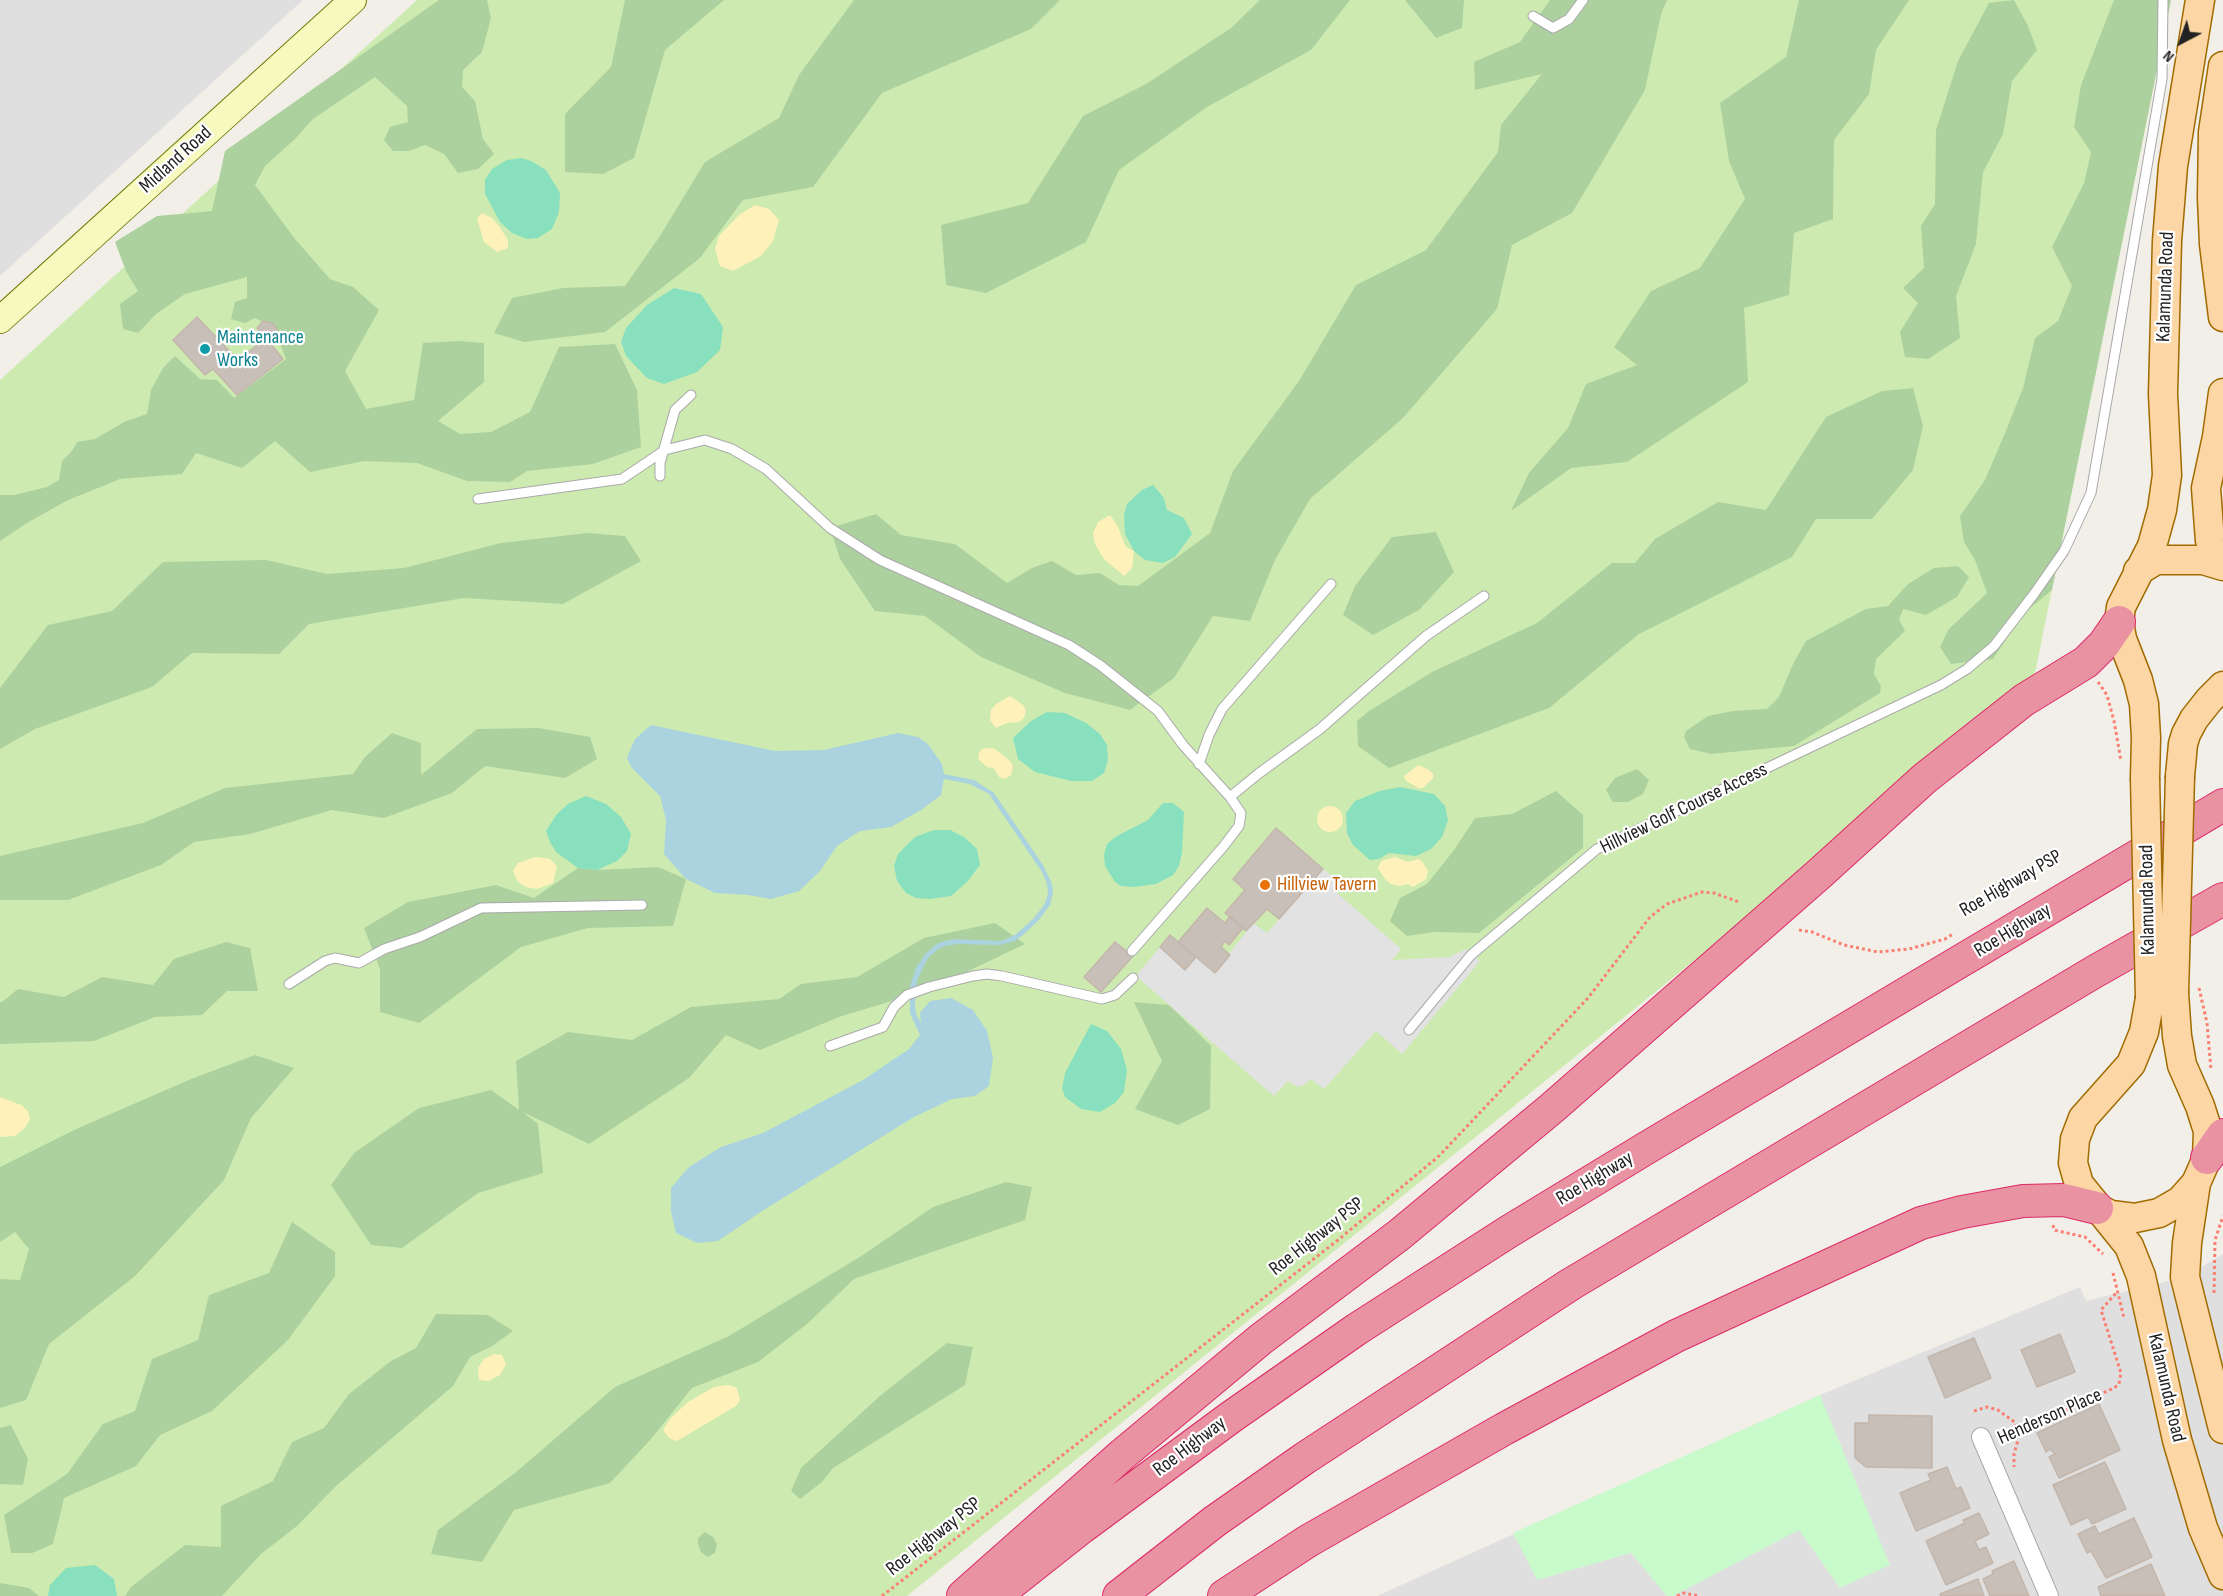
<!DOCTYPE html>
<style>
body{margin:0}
#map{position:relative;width:2223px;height:1596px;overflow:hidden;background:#f2efe9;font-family:"Sofia Sans Condensed",sans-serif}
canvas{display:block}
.north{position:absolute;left:2151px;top:12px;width:60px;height:60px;-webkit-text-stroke:4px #fff;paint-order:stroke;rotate:221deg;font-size:16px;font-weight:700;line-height:24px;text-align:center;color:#222}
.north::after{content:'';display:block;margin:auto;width:21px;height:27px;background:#222;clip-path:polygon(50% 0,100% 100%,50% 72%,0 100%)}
</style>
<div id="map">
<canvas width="2223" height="1596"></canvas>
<div class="north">N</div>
</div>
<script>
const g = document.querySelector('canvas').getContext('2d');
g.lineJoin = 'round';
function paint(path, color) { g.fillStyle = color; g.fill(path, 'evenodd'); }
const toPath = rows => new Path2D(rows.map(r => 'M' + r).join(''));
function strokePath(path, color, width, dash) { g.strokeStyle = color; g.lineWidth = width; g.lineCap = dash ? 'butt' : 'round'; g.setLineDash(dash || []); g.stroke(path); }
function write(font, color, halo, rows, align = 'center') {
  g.font = font + ' "Sofia Sans Condensed",sans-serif'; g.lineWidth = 4.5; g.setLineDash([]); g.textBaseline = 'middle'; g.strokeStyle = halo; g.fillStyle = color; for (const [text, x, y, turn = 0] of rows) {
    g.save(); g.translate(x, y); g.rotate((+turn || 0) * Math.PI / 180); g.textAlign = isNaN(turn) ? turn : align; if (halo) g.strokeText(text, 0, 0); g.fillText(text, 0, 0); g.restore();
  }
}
paint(toPath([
 [0,0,303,0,0,276],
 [2223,1254,2223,1596,1377,1596,1820,1395,2080,1287,2086,1301,2185,1277]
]), '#e0dfdf');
paint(toPath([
 [417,0,2171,0,2032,688,907,1596,0,1596,0,380]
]), '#cdebb0');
paint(toPath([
 [439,0,487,0,491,18,482,52,463,70,462,87,475,101,483,139,494,154,478,169,458,173,444,154,425,145,409,151,393,151,384,140,390,127,408,122,407,106,375,77,313,119,295,139,265,166,255,185,295,239,330,279,353,287,379,310,345,371,366,409,414,400,423,343,458,341,484,343,484,382,438,421,460,434,491,432,530,412,559,347,615,344,637,390,641,447,593,464,527,471,510,482,467,481,417,463,364,461,310,472,275,441,242,468,196,453,182,474,120,479,66,501,27,523,0,541,0,495,14,495,47,487,59,480,62,461,72,451,77,442,95,439,126,421,147,414,151,390,163,368,175,356,200,379,217,380,234,398,286,359,274,328,255,318,245,323,231,319,235,302,247,298,247,277,185,294,156,314,138,333,123,329,120,304,138,291,126,271,115,242,157,216,212,211,225,151],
 [625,0,724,0,665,50,634,158,603,174,565,172,565,114,611,67],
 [854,0,1060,0,1031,29,882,93,813,187,743,200,700,258,605,332,524,342,494,333,512,298,563,288,625,286,660,236,705,162,779,118,799,75],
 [1260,0,1350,0,1311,50,1207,107,1119,170,1086,242,986,293,946,285,941,225,1028,203,1083,116,1146,84,1231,28],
 [1405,0,1464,0,1462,28,1436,38],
 [1550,0,1667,0,1661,14,1645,90,1572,213,1512,245,1497,309,1403,418,1310,499,1275,560,1250,621,1213,616,1174,678,1130,710,1065,693,981,657,925,616,875,611,840,559,830,528,876,514,901,535,955,544,1007,583,1032,568,1052,561,1076,575,1100,573,1119,585,1138,586,1210,533,1233,471,1299,381,1356,285,1426,250,1498,152,1501,125,1542,74,1475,90,1474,62,1520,42],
 [1799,0,1909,0,1876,50,1869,94,1834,140,1833,219,1794,233,1789,295,1744,308,1748,382,1627,462,1571,468,1511,511,1529,473,1568,428,1586,384,1637,365,1614,347,1651,291,1700,268,1745,199,1729,161,1720,103,1786,57],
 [2014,0,2028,26,2037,50,2012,81,2003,134,1983,172,1976,244,1956,296,1960,338,1928,359,1905,357,1900,332,1918,303,1903,288,1924,268,1921,226,1935,204,1936,130,1958,61,1989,3],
 [2114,0,2171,0,2052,590,2023,614,1993,659,1951,664,1940,647,1948,630,1987,593,1975,560,1964,542,1960,516,1985,480,2005,433,2023,388,2035,338,2058,321,2072,286,2052,247,2084,183,2091,152,2074,127,2081,85],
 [1913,388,1923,426,1913,470,1872,519,1816,519,1792,557,1639,634,1549,708,1389,768,1358,746,1357,721,1369,711,1432,672,1537,623,1612,563,1635,563,1655,539,1718,502,1766,510,1826,417,1882,391],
 [1436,532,1454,572,1419,610,1373,635,1343,615,1355,586,1392,537],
 [587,533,625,536,641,561,563,604,464,598,309,624,279,654,192,653,152,687,35,729,0,749,0,688,48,625,112,611,163,562,266,560,327,574,404,568,501,543],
 [1958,566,1969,577,1957,597,1926,615,1903,609,1899,620,1905,631,1876,659,1874,674,1881,686,1880,693,1794,746,1711,754,1690,749,1684,737,1686,731,1708,716,1733,711,1767,709,1779,697,1793,664,1806,641,1866,609,1888,606,1908,584,1934,568],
 [539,728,590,737,597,759,565,778,485,766,452,793,384,818,332,810,250,834,194,842,161,865,68,900,0,900,0,856,143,823,225,788,353,774,365,757,392,733,421,743,421,775,477,729],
 [1637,769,1649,780,1643,794,1628,802,1613,802,1606,790,1615,778],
 [1556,791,1583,815,1583,848,1479,933,1434,932,1407,936,1390,921,1400,898,1427,884,1454,850,1475,818,1512,814],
 [658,867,686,879,673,926,588,928,521,947,419,1023,380,1012,380,969,364,928,408,902,496,885,534,898,578,868,597,870],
 [995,923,1025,944,931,989,839,1017,760,1050,726,1035,689,1078,589,1144,523,1112,538,1124,543,1173,478,1193,402,1248,371,1245,331,1185,354,1153,419,1108,491,1090,519,1110,516,1061,568,1032,632,1040,691,1007,779,999,801,984,857,977,924,938],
 [226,942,250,948,258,991,227,991,202,1015,155,1017,94,1041,0,1044,0,1002,2,1002,18,989,64,997,102,977,153,985,174,959],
 [1134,1002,1169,1005,1211,1046,1210,1109,1178,1125,1135,1109,1162,1061],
 [255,1055,294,1068,251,1118,224,1180,135,1276,49,1344,26,1400,0,1408,0,1279,20,1280,29,1249,15,1232,0,1242,0,1167,74,1130,191,1079],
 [1006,1182,1032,1187,1025,1220,854,1279,807,1324,758,1362,692,1388,651,1439,610,1483,514,1510,482,1562,431,1554,438,1530,515,1473,615,1387,729,1336,863,1255,933,1207],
 [292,1222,335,1252,335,1276,288,1340,212,1411,160,1435,136,1466,64,1498,53,1544,32,1553,11,1553,4,1515,67,1474,103,1424,135,1411,152,1359,198,1340,209,1295,269,1273],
 [436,1314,488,1315,513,1331,492,1346,470,1357,453,1386,336,1486,297,1526,261,1554,222,1596,125,1596,131,1587,185,1545,221,1547,221,1506,273,1481,292,1442,324,1428,349,1394,391,1361,416,1348],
 [947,1343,973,1347,965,1385,833,1468,822,1482,800,1499,791,1491,801,1468,881,1395],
 [11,1425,28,1459,23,1485,0,1484,0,1428],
 [705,1532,713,1537,717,1544,715,1553,708,1557,701,1552,698,1544,698,1538],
 [0,1583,29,1588,39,1596,0,1596]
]), '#add19e');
paint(toPath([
 [755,205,769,209,779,220,773,241,761,256,733,271,720,266,715,249,719,236,739,215],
 [482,213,492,218,499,226,508,240,508,248,497,252,484,242,477,218],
 [1110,515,1117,525,1126,547,1134,551,1132,568,1124,576,1104,559,1095,544,1093,533,1098,522],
 [1010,696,1023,705,1026,710,1024,718,1019,722,1007,723,996,728,990,720,991,710,996,704],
 [989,748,995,749,1010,761,1013,766,1011,775,1005,779,999,777,994,768,987,767,978,759,979,753,982,749],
 [1418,765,1429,770,1433,774,1433,778,1423,788,1418,788,1405,780,1404,776],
 '1317 819a13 13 0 1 1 26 0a13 13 0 1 1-26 0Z',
 [536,857,550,859,557,866,553,883,537,889,526,887,518,882,513,871,518,863],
 [1395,857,1408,862,1418,859,1422,861,1428,871,1426,879,1413,887,1408,884,1400,886,1391,884,1385,879,1378,868,1381,861],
 [0,1097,21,1105,28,1111,30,1119,25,1128,15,1136,0,1137],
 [494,1354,502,1355,506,1364,500,1375,489,1381,479,1380,478,1368,484,1359],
 [728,1385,737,1388,740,1400,736,1406,677,1441,669,1438,663,1430,670,1419,688,1402,714,1387]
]), '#fff1ba');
paint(toPath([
 [1820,1395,1890,1565,1840,1588,1799,1530,1673,1596,1667,1596,1631,1553,1537,1580,1513,1533]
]), '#c8facc');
paint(toPath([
 [521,158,531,161,546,170,560,193,559,212,552,229,538,238,527,239,512,233,500,222,485,194,485,180,492,169,507,160],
 [674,288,701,294,723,327,720,350,697,372,664,384,647,378,626,356,621,342,626,328,647,305],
 [1153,485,1164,498,1167,510,1184,518,1192,534,1175,557,1163,563,1145,560,1134,551,1125,534,1124,515,1127,504,1142,490],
 [1047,712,1065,713,1086,723,1100,734,1107,745,1108,760,1104,773,1092,781,1071,781,1035,772,1018,759,1013,738,1031,721],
 [1400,787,1434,794,1445,806,1448,820,1442,837,1431,849,1416,856,1389,853,1379,859,1370,860,1353,845,1347,833,1346,813,1355,801,1380,791],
 [586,796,606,804,621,817,631,834,627,851,617,861,597,870,578,868,556,852,550,842,546,831,557,814,568,804],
 [1163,803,1173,803,1184,812,1182,853,1179,866,1173,875,1156,884,1135,887,1121,886,1115,882,1105,866,1104,855,1107,844,1117,836,1148,820],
 [934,830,950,830,964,837,977,849,980,865,967,882,951,896,930,899,916,898,906,893,897,881,894,866,898,854,915,837],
 [1091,1024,1107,1031,1121,1049,1127,1070,1124,1092,1115,1103,1100,1112,1081,1109,1065,1097,1062,1088,1065,1073],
 [95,1565,114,1579,117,1596,48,1596,50,1585,66,1568]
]), '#88e0be');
paint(toPath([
 [1323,869,1333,877,1335,891,1401,949,1392,960,1449,957,1466,949,1480,961,1402,1054,1376,1031,1324,1089,1311,1079,1304,1085,1298,1087,1288,1081,1274,1096,1136,976,1160,947,1185,969,1196,957,1215,972,1253,923,1267,933]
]), '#e2e2e2');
paint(toPath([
 [651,725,775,751,824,750,898,733,918,737,928,744,942,764,944,774,974,780,994,793,1043,865,1052,884,1053,892,1050,905,1039,920,1023,935,1015,941,1000,945,957,944,945,946,937,950,928,958,917,980,915,1005,916,1014,921,1023,920,1013,930,1001,951,998,973,1010,987,1031,993,1058,989,1086,975,1096,952,1099,914,1117,762,1211,718,1241,697,1243,676,1233,671,1212,671,1188,689,1167,721,1147,763,1133,863,1080,909,1049,920,1035,910,1013,910,986,916,968,925,954,938,943,954,939,1001,941,1015,935,1033,919,1044,905,1048,894,1047,884,1042,872,989,794,970,784,944,779,941,795,921,810,891,827,860,831,837,846,820,871,799,891,771,899,748,895,715,893,686,879,664,854,666,820,660,796,631,767,627,758,635,739]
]), '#aad3df');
const building = toPath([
 [197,317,238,360,266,338,283,359,237,395,213,369,205,375,173,340,197,317],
 [263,321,272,323,277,329,266,338,257,328,263,321],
 [1276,828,1323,869,1279,919,1267,909,1246,931,1225,913,1245,890,1233,879,1276,828],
 [1207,908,1225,923,1230,916,1243,928,1229,945,1225,941,1221,947,1230,955,1215,973,1178,942,1207,908],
 [1170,935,1196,957,1185,970,1160,947,1170,935],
 [1115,942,1133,956,1101,992,1084,977,1115,942],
 [2060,1334,2075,1372,2037,1387,2021,1350,2060,1334],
 [1974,1338,1991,1378,1945,1398,1928,1357,1974,1338],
 [2099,1404,2120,1450,2059,1478,2049,1457,2055,1454,2050,1449,2046,1452,2037,1433,2099,1404],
 [1869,1415,1932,1416,1932,1468,1866,1467,1855,1458,1855,1423,1869,1423,1869,1415],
 [2105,1462,2126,1509,2092,1524,2088,1517,2071,1525,2053,1485,2105,1462],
 [1947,1467,1956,1489,1961,1487,1970,1508,1916,1531,1900,1493,1931,1480,1928,1474,1947,1467],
 [1979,1513,1989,1534,1975,1541,1979,1550,1986,1547,1993,1563,1946,1585,1926,1541,1965,1523,1963,1520,1979,1513],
 [2134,1518,2152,1557,2106,1578,2091,1551,2087,1553,2078,1534,2095,1526,2099,1534,2134,1518],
 [2014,1561,2029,1596,1990,1596,1983,1579,1993,1574,1992,1571,2014,1561],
 [2151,1564,2165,1596,2101,1596,2098,1587,2151,1564],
 [1978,1579,1984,1596,1941,1596,1940,1594,1978,1579]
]);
paint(building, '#c7bfb8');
strokePath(building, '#c4b6ab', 1.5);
const service = toPath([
 [1533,16,1553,28,1569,19,1583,0],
 [660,476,660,463,675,410,691,395],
 [478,499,622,479,665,450,705,440,732,449,766,469,830,528,880,560,1069,645,1100,665,1158,711,1183,745,1230,797,1241,813,1239,826,1223,847,1132,951],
 [1199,764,1209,735,1222,709,1331,584],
 [1230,797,1258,774,1320,729,1426,636,1484,596],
 [289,984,325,961,335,958,359,963,384,949,420,937,481,908,642,905],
 [1409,1030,1471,955,1597,849,1941,685,1967,669,1994,646,2034,594,2064,551,2091,493,2162,79,2163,0],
 [830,1046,883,1027,894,1007,907,995,929,987,973,976,987,974,1002,976,1102,999,1115,995,1133,978]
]);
const minor = toPath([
 [1981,1437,2049,1596]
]);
const secondary = toPath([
 [0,320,353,0]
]);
const primary = toPath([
 [2223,66,2213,132,2212,198,2214,244,2223,317],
 [2223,393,2217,437,2206,488,2210,541,2223,556],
 [2138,571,2156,560,2203,560,2223,566],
 [2180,776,2183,744,2186,734,2194,719,2209,700,2223,686],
 [2145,778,2146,738,2144,704,2138,680,2122,639,2119,622,2121,607,2152,546,2162,510,2167,475,2163,394,2167,241,2173,166,2200,0],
 [2174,993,2177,1036,2182,1065,2200,1106,2208,1131,2207,1158,2196,1183,2187,1243,2185,1277,2223,1429],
 [2150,998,2144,1032,2131,1064,2083,1118,2075,1139,2073,1163,2079,1184,2129,1246,2141,1276,2177,1440,2203,1528,2223,1575],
 [2097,1208,2111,1215,2135,1218,2159,1213,2180,1201,2196,1183]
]);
const motorway = toPath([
 [2207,1158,2223,1135],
 [963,1596,1123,1454,1261,1339,1399,1235,1552,1108,1818,875,1925,778,2024,700,2086,662,2104,644,2119,622],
 [995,1596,1081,1528,1231,1417,1357,1329,1508,1232,1648,1147,2223,805],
 [1119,1596,1215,1521,1305,1458,1571,1284,2094,972,2223,899],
 [1224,1596,1308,1541,1504,1429,1676,1336,1921,1223,1962,1212,2023,1201,2064,1200,2097,1208]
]);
strokePath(service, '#a9a9a9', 11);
strokePath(minor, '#a9a9a9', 20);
strokePath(secondary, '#707d05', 28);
strokePath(primary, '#a06b00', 31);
strokePath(motorway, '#dc2a67', 34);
strokePath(toPath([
 [2098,682,2107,695,2114,721,2121,761],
 [1799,930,1812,932,1844,945,1878,952,1909,949,1945,939,1953,934],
 [2199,988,2207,1023,2211,1070],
 [2053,1225,2054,1230,2085,1237,2103,1254],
 [2113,1273,2124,1318],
 [2214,1293,2215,1240,2223,1216],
 [1974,1411,1987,1407,1998,1410,2016,1423,2018,1440,2014,1454,2014,1467],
 [2000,1440,2114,1388,2119,1384,2121,1373,2101,1310,2116,1293],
 [882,1596,1338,1240,1439,1156,1588,998,1650,917,1667,904,1702,892,1714,893,1739,902],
 [1677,1596,1683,1593,1700,1596]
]), '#fa8072', 3, [3, 3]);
strokePath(service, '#fff', 9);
strokePath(minor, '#fff', 18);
strokePath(secondary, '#f7fabf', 26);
strokePath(primary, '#fcd6a4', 28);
strokePath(motorway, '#e892a2', 32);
const primaryBridge = toPath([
 [2145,778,2150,998],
 [2174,993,2180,776]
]);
strokePath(primaryBridge, '#a06b00', 31, []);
strokePath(primaryBridge, '#fcd6a4', 28);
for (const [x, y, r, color] of [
 [205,349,6,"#0f9aa8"],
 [1265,885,6,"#e8710a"]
]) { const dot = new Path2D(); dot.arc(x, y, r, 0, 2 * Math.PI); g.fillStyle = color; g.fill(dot); strokePath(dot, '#fff', 2); }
write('20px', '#222', '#fff', [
 ["Midland Road",176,160,-42],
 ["Kalamunda Road",2166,287,-88],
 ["Hillview Golf Course Access",1684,809,-26],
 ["Roe Highway PSP",2011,884,-30],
 ["Kalamunda Road",2148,900,-91],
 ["Roe Highway",2013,931,-31],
 ["Roe Highway",1595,1179,-31],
 ["Roe Highway PSP",1317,1237,-38],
 ["Kalamunda Road",2166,1388,77],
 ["Henderson Place",2050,1417,-24],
 ["Roe Highway",1190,1447,-37],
 ["Roe Highway PSP",934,1537,-38]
]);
write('20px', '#0d838f', '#fff', [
 ["Maintenance",217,338],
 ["Works",217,361]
], 'left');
write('20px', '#c56008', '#fff', [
 ["Hillview Tavern",1277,885]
], 'left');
</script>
